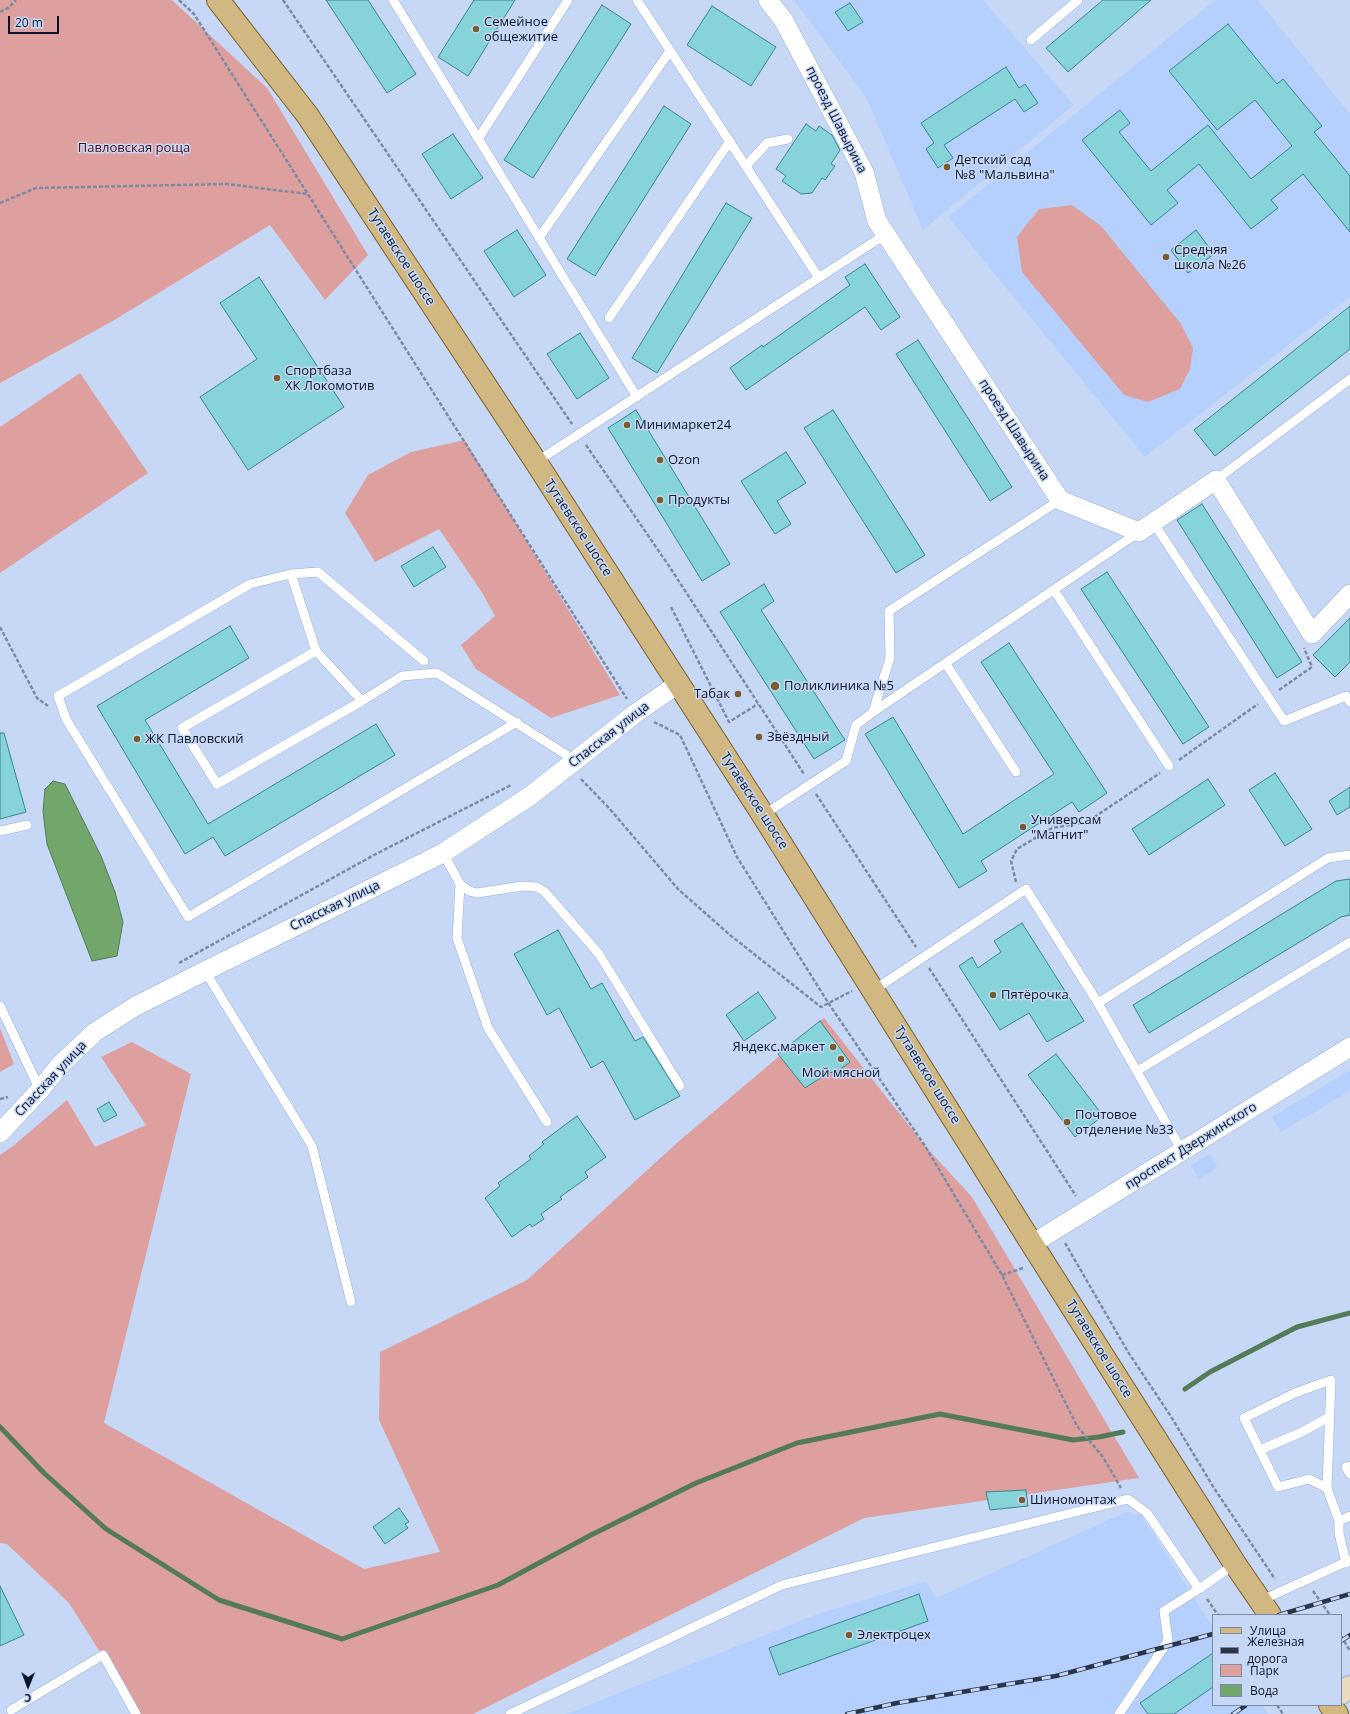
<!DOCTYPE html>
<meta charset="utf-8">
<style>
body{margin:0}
#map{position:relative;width:1350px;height:1714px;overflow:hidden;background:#c7d8f6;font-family:"Open Sans",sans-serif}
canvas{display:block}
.legend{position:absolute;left:1212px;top:1614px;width:130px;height:92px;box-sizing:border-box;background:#c7d8f6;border:1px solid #7c8aa3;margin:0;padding:5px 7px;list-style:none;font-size:12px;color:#0c1527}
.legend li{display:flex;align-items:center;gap:8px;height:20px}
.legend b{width:20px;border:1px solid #7c8aa3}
.north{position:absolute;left:8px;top:1666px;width:40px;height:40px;-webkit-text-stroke:3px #c7d8f6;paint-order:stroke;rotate:181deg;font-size:11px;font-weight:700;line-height:16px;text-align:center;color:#0c1527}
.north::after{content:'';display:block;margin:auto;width:14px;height:18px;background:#0c1527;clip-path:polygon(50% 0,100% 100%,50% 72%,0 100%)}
.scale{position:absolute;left:8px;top:16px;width:51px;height:18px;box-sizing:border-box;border:2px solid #0c1527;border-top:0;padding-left:5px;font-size:12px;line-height:14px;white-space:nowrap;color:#0c1527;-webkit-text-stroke:3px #c7d8f6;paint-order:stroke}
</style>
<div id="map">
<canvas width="1350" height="1714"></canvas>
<ul class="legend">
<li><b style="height:5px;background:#d1b781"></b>Улица</li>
<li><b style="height:5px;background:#2b3549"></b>Железная дорога</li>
<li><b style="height:11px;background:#dea09e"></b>Парк</li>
<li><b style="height:11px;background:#71a76b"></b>Вода</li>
</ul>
<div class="north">С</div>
<div class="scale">20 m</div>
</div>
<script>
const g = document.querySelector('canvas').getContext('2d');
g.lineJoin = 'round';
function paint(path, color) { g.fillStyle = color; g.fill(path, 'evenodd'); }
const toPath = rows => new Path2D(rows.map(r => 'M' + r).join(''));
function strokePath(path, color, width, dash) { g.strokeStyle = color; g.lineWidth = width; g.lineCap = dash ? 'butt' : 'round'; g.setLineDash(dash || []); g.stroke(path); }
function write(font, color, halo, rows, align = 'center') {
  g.font = font + ' "Open Sans",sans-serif'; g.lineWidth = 3; g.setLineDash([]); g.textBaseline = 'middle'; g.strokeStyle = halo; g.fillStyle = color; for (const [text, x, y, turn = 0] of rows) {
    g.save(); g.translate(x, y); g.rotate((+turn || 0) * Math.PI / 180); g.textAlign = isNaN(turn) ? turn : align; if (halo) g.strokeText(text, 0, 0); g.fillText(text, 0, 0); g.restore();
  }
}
paint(toPath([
 [794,0,983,0,1074,105,923,230,866,97],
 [1215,0,1258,0,1350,114,1350,297,1145,457,948,217],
 [1350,1070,1350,1091,1281,1132,1272,1117],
 [1210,1154,1218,1167,1199,1179,1191,1165],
 [1126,1512,1141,1515,1213,1627,1213,1705,1262,1705,1268,1714,566,1714,818,1614,926,1581,936,1598]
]), '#b6d0fd');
paint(toPath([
 [0,0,172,0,267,88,368,255,325,300,270,225,111,322,0,383],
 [1072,205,1101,226,1181,324,1193,348,1190,369,1180,389,1148,402,1124,395,1022,272,1017,237,1039,209],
 [80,373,148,473,0,573,0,427],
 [465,440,620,695,551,718,476,669,461,645,495,616,481,591,439,529,375,562,345,513,368,475,411,452],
 [824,1018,925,1146,972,1197,1139,1478,864,1518,473,1714,139,1714,69,1603,7,1544,0,1543,0,1155,13,1146,67,1100,95,1147,146,1125,101,1057,132,1042,191,1074,104,1423,364,1569,440,1552,379,1420,380,1352,527,1280,678,1142],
 [0,1028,14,1064,0,1072]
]), '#dea09e');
const water = toPath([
 [53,781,65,784,101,856,115,892,123,922,117,956,92,961,47,844,43,812,45,789,53,781]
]);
paint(water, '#71a76b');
strokePath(water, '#537b57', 1);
strokePath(toPath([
 [1185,1389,1210,1372,1297,1327,1350,1313],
 [0,1427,44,1473,106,1529,219,1600,342,1639,498,1585,591,1535,696,1483,797,1443,940,1414,1073,1440,1099,1437,1123,1432]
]), '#537b57', 5);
const building = toPath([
 [326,0,368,0,416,74,387,93,326,0],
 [474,0,515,0,468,76,438,57,474,0],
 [1103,0,1151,0,1068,72,1046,48,1103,0],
 [850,3,863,22,848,31,835,12,850,3],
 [602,5,631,24,533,178,504,160,602,5],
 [712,6,776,47,751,86,687,45,712,6],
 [1228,24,1277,84,1283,79,1322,126,1314,132,1350,176,1350,232,1303,174,1271,200,1278,208,1251,229,1199,164,1167,190,1178,203,1151,225,1082,140,1120,110,1130,123,1119,132,1151,171,1208,125,1251,179,1292,146,1255,100,1217,130,1169,71,1228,24],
 [1006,67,1019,88,1025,84,1038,103,1024,112,1015,99,944,145,953,158,938,168,926,149,934,143,921,123,1006,67],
 [664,106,691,124,595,276,567,259,664,106],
 [806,124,816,131,819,126,832,135,840,150,831,164,835,166,825,180,822,178,812,193,801,194,782,181,786,176,776,169,806,124],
 [453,134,483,178,451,199,422,154,453,134],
 [726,203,752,218,657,373,632,358,726,203],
 [517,230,546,275,514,297,484,251,517,230],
 [1196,230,1214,254,1188,273,1171,250,1196,230],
 [865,264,900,317,881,330,865,307,746,390,730,368,762,345,763,347,850,285,845,277,865,264],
 [259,277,344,407,248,470,200,397,257,359,220,303,259,277],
 [1350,306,1350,349,1215,456,1194,430,1350,306],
 [580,333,609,378,577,399,547,354,580,333],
 [918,340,1012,487,990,501,896,354,918,340],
 [636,410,730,564,702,581,608,428,636,410],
 [833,410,925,555,896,573,804,428,833,410],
 [786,452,806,483,777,501,791,524,775,534,741,481,786,452],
 [1202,504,1302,662,1277,678,1177,520,1202,504],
 [433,547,446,567,414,587,401,566,433,547],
 [1107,572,1209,727,1183,744,1081,589,1107,572],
 [764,584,774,601,761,610,845,740,814,759,720,612,764,584],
 [1350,618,1350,662,1335,677,1313,655,1350,618],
 [230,626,249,658,145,720,208,824,376,724,395,755,225,856,213,837,185,854,97,706,230,626],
 [1009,643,1107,793,1079,812,1072,802,981,861,987,871,959,888,865,734,893,717,963,834,1054,774,981,662,1009,643],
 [0,733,4,733,26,812,0,819,0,733],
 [1275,773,1312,829,1285,846,1249,790,1275,773],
 [1208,779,1225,805,1149,855,1132,829,1208,779],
 [1350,787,1350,807,1337,815,1329,801,1350,787],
 [1350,879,1350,915,1341,917,1149,1033,1133,1005,1336,881,1350,879],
 [1022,923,1084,1021,1047,1042,1029,1013,1000,1030,959,966,972,957,978,968,1001,952,994,941,1022,923],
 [558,930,591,989,602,983,635,1041,643,1037,680,1096,635,1120,603,1061,591,1068,559,1008,547,1015,514,954,558,930],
 [758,992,776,1018,744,1041,726,1015,758,992],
 [820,1021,850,1062,836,1072,828,1073,805,1088,778,1054,820,1021],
 [1056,1054,1103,1116,1075,1137,1028,1075,1056,1054],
 [109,1102,117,1115,104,1122,97,1109,109,1102],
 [577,1116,606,1157,585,1172,588,1177,560,1197,562,1199,541,1214,544,1219,532,1227,530,1224,512,1237,485,1198,500,1186,498,1183,531,1159,529,1156,544,1144,542,1142,577,1116],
 [1026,1490,1028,1506,990,1510,986,1492,1026,1490],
 [399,1508,409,1522,405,1524,408,1528,385,1544,373,1527,399,1508],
 [0,1586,24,1635,0,1646,0,1586],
 [919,1594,928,1621,779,1675,769,1648,919,1594],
 [1213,1653,1213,1687,1174,1714,1148,1714,1140,1703,1213,1653]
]);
paint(building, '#86d3d9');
strokePath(building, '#38878c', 1);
const lane = toPath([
 [393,0,637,397],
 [637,0,819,278],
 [1031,40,1078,0],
 [478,139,568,0],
 [746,166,767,143,788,139],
 [539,238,670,51],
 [609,318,730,141],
 [536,462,886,234],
 [1216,480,1350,379],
 [1153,522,1284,721,1346,696,1350,702],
 [291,574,316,651],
 [1054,590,1169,766],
 [424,661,318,572,291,574,250,584,58,696,66,719,188,917,517,722],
 [946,664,1016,772],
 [362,701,316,651,182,728,217,784,362,701,402,676,437,673,576,761],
 [873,712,890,658,889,611,1060,500],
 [763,815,846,761,856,725,873,712,1139,532],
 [0,831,27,825],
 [443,853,460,884,469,891,477,893,523,886,536,887,544,891,599,954,680,1086],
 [460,884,457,938,488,1028,547,1122],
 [205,971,312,1146,351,1302],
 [874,990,1026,889,1098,1003],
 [0,1006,40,1090],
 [1137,1071,1350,942],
 [1182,1151,1098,1003,1328,858,1350,855],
 [1260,1450,1302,1432,1329,1417],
 [1350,1466,1346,1467,1350,1474],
 [1327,1488,1309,1479,1278,1487,1244,1418,1295,1393,1331,1380,1327,1488,1339,1521,1339,1533,1346,1563],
 [1339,1521,1350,1516],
 [1260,1601,1350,1560],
 [11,1710,103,1655,136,1714],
 [510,1714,782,1585,1128,1499,1147,1513,1199,1589,1235,1564],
 [1119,1714,1168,1641,1164,1611,1199,1589]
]);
const street = toPath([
 [768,0,784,21,864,172,877,221,1060,500,1139,532,1216,480,1312,634,1350,594],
 [0,1133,40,1090,59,1066,95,1032,136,1006,205,971,443,853,530,796,636,713,678,684],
 [1032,1244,1350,1047]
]);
const secondary = toPath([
 [1341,1693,1350,1687]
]);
const primary = toPath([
 [218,0,308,116,536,462,763,815,1032,1244,1235,1564,1270,1615],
 [1330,1705,1337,1714]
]);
strokePath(lane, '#93aedf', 10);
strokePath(street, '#93aedf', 20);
strokePath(secondary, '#93aedf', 24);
strokePath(primary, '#785f2b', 24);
strokePath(toPath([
 [179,0,194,14,627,699],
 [283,0,572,424],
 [0,12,8,8,16,0],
 [0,203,36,188,226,184,308,194],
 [586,445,669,566,804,774],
 [671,607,729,722,758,704],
 [0,627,37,698,48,706],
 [1279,690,1312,667,1304,648],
 [654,722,680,735,737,857,829,1004,925,1146,1002,1275,1077,1426,1103,1457,1121,1488],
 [1179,760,1258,704],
 [581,779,609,808,678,889,730,935,821,1007,852,991],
 [816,794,916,947],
 [1016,882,1011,861,1017,849,1052,828,1087,822,1160,773],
 [179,963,374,855,511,785],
 [929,968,1076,1196],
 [0,1099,8,1097],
 [1065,1243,1128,1352,1170,1415,1214,1488,1275,1579],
 [1002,1275,1023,1268],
 [1313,1591,1330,1615],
 [1207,1599,1218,1615],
 [1341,1636,1350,1651],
 [1277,1705,1283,1714]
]), '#7c8aa3', 2.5, [4, 2]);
strokePath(lane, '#fff', 9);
strokePath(street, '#fff', 19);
strokePath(secondary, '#e8dbc0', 22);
strokePath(primary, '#d1b781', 22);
const rail = toPath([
 [1279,1615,1350,1594],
 [1341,1641,1350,1635],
 [847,1714,897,1703,1056,1676,1213,1634],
 [1233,1714,1245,1706]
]);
strokePath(rail, '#2b3549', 4.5);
strokePath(rail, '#c7d8f6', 3, [9]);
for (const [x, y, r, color] of [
 [476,29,4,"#775e2f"],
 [947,167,4,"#775e2f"],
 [1166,257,4,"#775e2f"],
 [277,378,4,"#775e2f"],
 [627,425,4,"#775e2f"],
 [660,460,4,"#775e2f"],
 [660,500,4,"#775e2f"],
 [775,686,5,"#775e2f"],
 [738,694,4,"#775e2f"],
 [759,737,4,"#775e2f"],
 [137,739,4,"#775e2f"],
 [1023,827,4,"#775e2f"],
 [993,995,4,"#775e2f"],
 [833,1047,4,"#775e2f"],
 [841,1059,4,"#775e2f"],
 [1067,1122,4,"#775e2f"],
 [1022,1500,4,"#775e2f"],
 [849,1635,4,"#775e2f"]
]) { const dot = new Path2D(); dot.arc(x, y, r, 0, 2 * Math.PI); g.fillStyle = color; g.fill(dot); strokePath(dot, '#c7d8f6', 1.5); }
write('13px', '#0c1527', '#c7d8f6', [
 ["Семейное",484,22],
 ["общежитие",484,37],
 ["Детский сад",955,160],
 ["№8 \"Мальвина\"",955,175],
 ["Средняя",1174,250],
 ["школа №26",1174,265],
 ["Спортбаза",285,371],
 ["ХК Локомотив",285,386],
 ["Минимаркет24",635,425],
 ["Ozon",668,460],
 ["Продукты",668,500],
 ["Поликлиника №5",784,686],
 ["Табак",730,694,"right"],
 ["Звёздный",767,737],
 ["ЖК Павловский",145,739],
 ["Универсам",1031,820],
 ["\"Магнит\"",1031,835],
 ["Пятёрочка",1001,995],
 ["Яндекс.маркет",825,1047,"right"],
 ["Мой мясной",841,1073,"center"],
 ["Почтовое",1075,1115],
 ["отделение №33",1075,1130],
 ["Шиномонтаж",1030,1500],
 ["Электроцех",857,1635]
], 'left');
write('13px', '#0c1527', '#c7d8f6', [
 ["проезд Шавырина",836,120,63],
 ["Тутаевское шоссе",401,257,57],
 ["проезд Шавырина",1014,430,57],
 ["Тутаевское шоссе",578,528,57],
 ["Спасская улица",609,735,-38],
 ["Тутаевское шоссе",754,801,57],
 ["Спасская улица",335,906,-26],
 ["Тутаевское шоссе",927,1075,58],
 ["Спасская улица",51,1079,-47],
 ["проспект Дзержинского",1191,1146,-32],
 ["Тутаевское шоссе",1099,1349,58]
]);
write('13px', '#550812', '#c7d8f6', [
 ["Павловская роща",134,148]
]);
</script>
